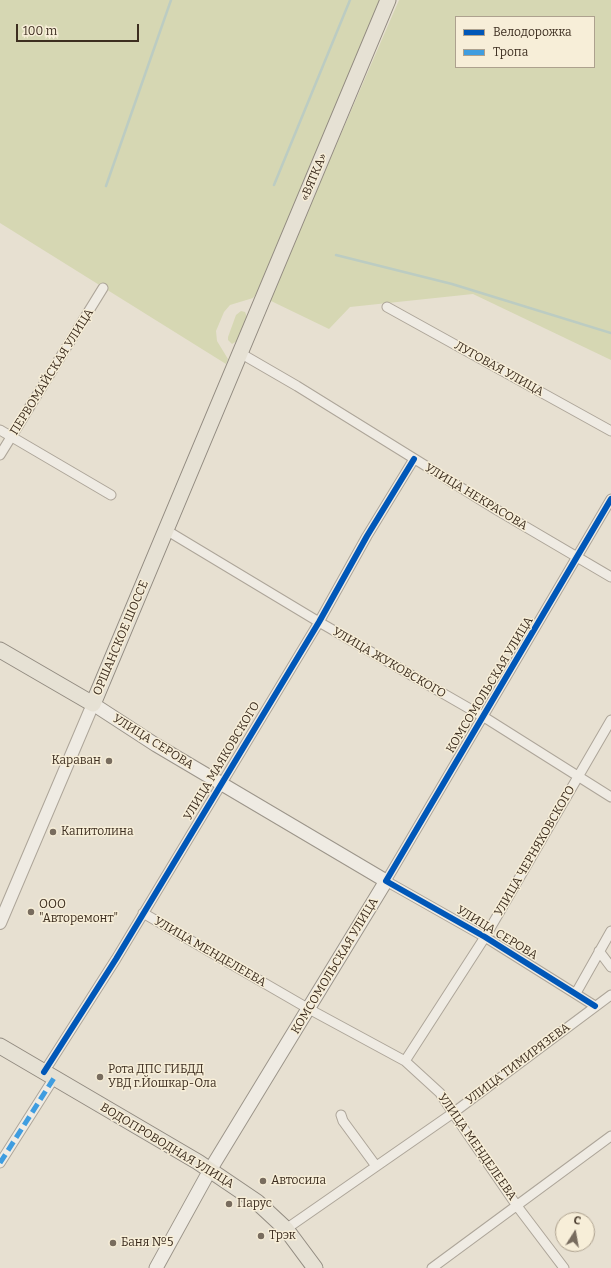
<!DOCTYPE html>
<meta charset="utf-8">
<style>
body{margin:0}
#map{position:relative;width:611px;height:1268px;overflow:hidden;background:#e7e0d1;font-family:Bitter,serif}
canvas{display:block}
.legend{position:absolute;left:455px;top:16px;width:140px;height:52px;box-sizing:border-box;background:#f7eed8;border:1px solid #ada18e;margin:0;padding:5px 7px;list-style:none;font-size:12px;color:#3d2e20}
.legend li{display:flex;align-items:center;gap:8px;height:20px}
.legend b{width:20px;border:1px solid #ada18e}
.north{position:absolute;left:555px;top:1212px;width:40px;height:40px;box-sizing:border-box;background:#f7eed8;border:1px solid #ada18e;border-radius:50%;rotate:11deg;font-size:11px;font-weight:700;line-height:16px;text-align:center;color:#3d2e20}
.north::after{content:'';display:block;margin:auto;width:14px;height:18px;background:#786c5e;clip-path:polygon(50% 0,100% 100%,50% 72%,0 100%)}
.scale{position:absolute;left:16px;top:24px;width:123px;height:18px;box-sizing:border-box;border:2px solid #3d2e20;border-top:0;padding-left:5px;font-size:12px;line-height:14px;white-space:nowrap;color:#3d2e20;-webkit-text-stroke:3px #f7eed8;paint-order:stroke}
</style>
<div id="map">
<canvas width="611" height="1268"></canvas>
<ul class="legend">
<li><b style="height:5px;background:#0057b8"></b>Велодорожка</li>
<li><b style="height:5px;background:#3f9de0"></b>Тропа</li>
</ul>
<div class="north">С</div>
<div class="scale">100 m</div>
</div>
<script>
const g = document.querySelector('canvas').getContext('2d');
g.lineJoin = 'round';
function paint(path, color) { g.fillStyle = color; g.fill(path, 'evenodd'); }
const toPath = rows => new Path2D(rows.map(r => 'M' + r).join(''));
function strokePath(path, color, width, dash) { g.strokeStyle = color; g.lineWidth = width; g.lineCap = dash ? 'butt' : 'round'; g.setLineDash(dash || []); g.stroke(path); }
function write(font, color, halo, rows, align = 'center') {
  g.font = font + ' Bitter,serif'; g.lineWidth = 3; g.setLineDash([]); g.textBaseline = 'middle'; g.strokeStyle = halo; g.fillStyle = color; for (const [text, x, y, turn = 0] of rows) {
    g.save(); g.translate(x, y); g.rotate((+turn || 0) * Math.PI / 180); g.textAlign = isNaN(turn) ? turn : align; if (halo) g.strokeText(text, 0, 0); g.fillText(text, 0, 0); g.restore();
  }
}
paint(toPath([
 [0,0,382,0,259,290,253,298,230,305,224,312,216,331,217,341,228,359,226,364,0,223],
 [399,0,611,0,611,360,473,294,350,307,329,329,269,300],
 [456,17,594,17,594,67,456,67],
 [241,311,245,312,247,317,237,341,232,344,228,340,228,337,236,315]
]), '#d6d7b3');
strokePath(toPath([
 [274,185,350,0],
 [106,186,171,0],
 [336,255,452,284,611,333]
]), '#bcccc2', 2.5);
const minor = toPath([
 [387,307,611,431],
 [240,353,297,386,497,510,611,577],
 [0,430,111,495],
 [0,455,103,288],
 [166,530,319,622,484,717,611,797],
 [143,913,309,1009,405,1061,440,1093,453,1113,517,1206,564,1268],
 [599,951,611,967],
 [576,993,611,931],
 [595,1006,485,937,386,881,611,499],
 [405,1061,485,937,611,720],
 [44,1072,116,959,319,622,367,536,414,459],
 [341,1115,343,1121,376,1166],
 [0,1163,54,1078],
 [286,1229,453,1113,611,995],
 [432,1268,611,1136]
]);
const tertiary = toPath([
 [0,923,93,704]
]);
const secondary = toPath([
 [93,704,156,745,386,881,210,1170,156,1268]
]);
const primary = toPath([
 [0,650,93,704,388,0],
 [0,1046,198,1162,257,1202,286,1229,315,1268]
]);
strokePath(minor, '#ada599', 11);
strokePath(tertiary, '#ada599', 14);
strokePath(secondary, '#9c958a', 15);
strokePath(primary, '#928b80', 17);
strokePath(minor, '#efebe3', 9);
strokePath(tertiary, '#efebe3', 12);
strokePath(secondary, '#efebe3', 13);
strokePath(primary, '#e6e1d4', 15);
strokePath(toPath([
 [0,1163,54,1078]
]), '#3f9de0', 5, [10, 5]);
strokePath(toPath([
 [595,1006,485,937,386,881,611,499],
 [44,1072,116,959,319,622,367,536,414,459]
]), '#0057b8', 6);
for (const [x, y, r, color] of [
 [109,761,4,"#786c5e"],
 [53,832,4,"#786c5e"],
 [31,912,4,"#786c5e"],
 [100,1077,4,"#786c5e"],
 [263,1181,4,"#786c5e"],
 [229,1204,4,"#786c5e"],
 [261,1236,4,"#786c5e"],
 [113,1243,4,"#786c5e"]
]) { const dot = new Path2D(); dot.arc(x, y, r, 0, 2 * Math.PI); g.fillStyle = color; g.fill(dot); strokePath(dot, '#f7eed8', 1.5); }
write('12px', '#3d2e20', '#f7eed8', [
 ["«ВЯТКА»",314,177,-67],
 ["ЛУГОВАЯ УЛИЦА",499,369,29],
 ["ПЕРВОМАЙСКАЯ УЛИЦА",52,372,-58],
 ["УЛИЦА НЕКРАСОВА",476,497,31],
 ["ОРШАНСКОЕ ШОССЕ",121,638,-67],
 ["УЛИЦА ЖУКОВСКОГО",389,663,30],
 ["КОМСОМОЛЬСКАЯ УЛИЦА",490,685,-59],
 ["УЛИЦА СЕРОВА",153,742,32],
 ["УЛИЦА МАЯКОВСКОГО",222,761,-59],
 ["УЛИЦА ЧЕРНЯХОВСКОГО",535,851,-60],
 ["УЛИЦА СЕРОВА",497,933,31],
 ["УЛИЦА МЕНДЕЛЕЕВА",210,952,30],
 ["КОМСОМОЛЬСКАЯ УЛИЦА",335,966,-59],
 ["УЛИЦА ТИМИРЯЗЕВА",518,1064,-37],
 ["ВОДОПРОВОДНАЯ УЛИЦА",167,1146,31],
 ["УЛИЦА МЕНДЕЛЕЕВА",477,1147,55]
]);
write('12px', '#3d2e20', '#f7eed8', [
 ["Караван",101,761,"right"],
 ["Капитолина",61,832],
 ["ООО",39,905],
 ["\"Авторемонт\"",39,919],
 ["Рота ДПС ГИБДД",108,1070],
 ["УВД г.Йошкар-Ола",108,1084],
 ["Автосила",271,1181],
 ["Парус",237,1204],
 ["Трэк",269,1236],
 ["Баня №5",121,1243]
], 'left');
</script>
